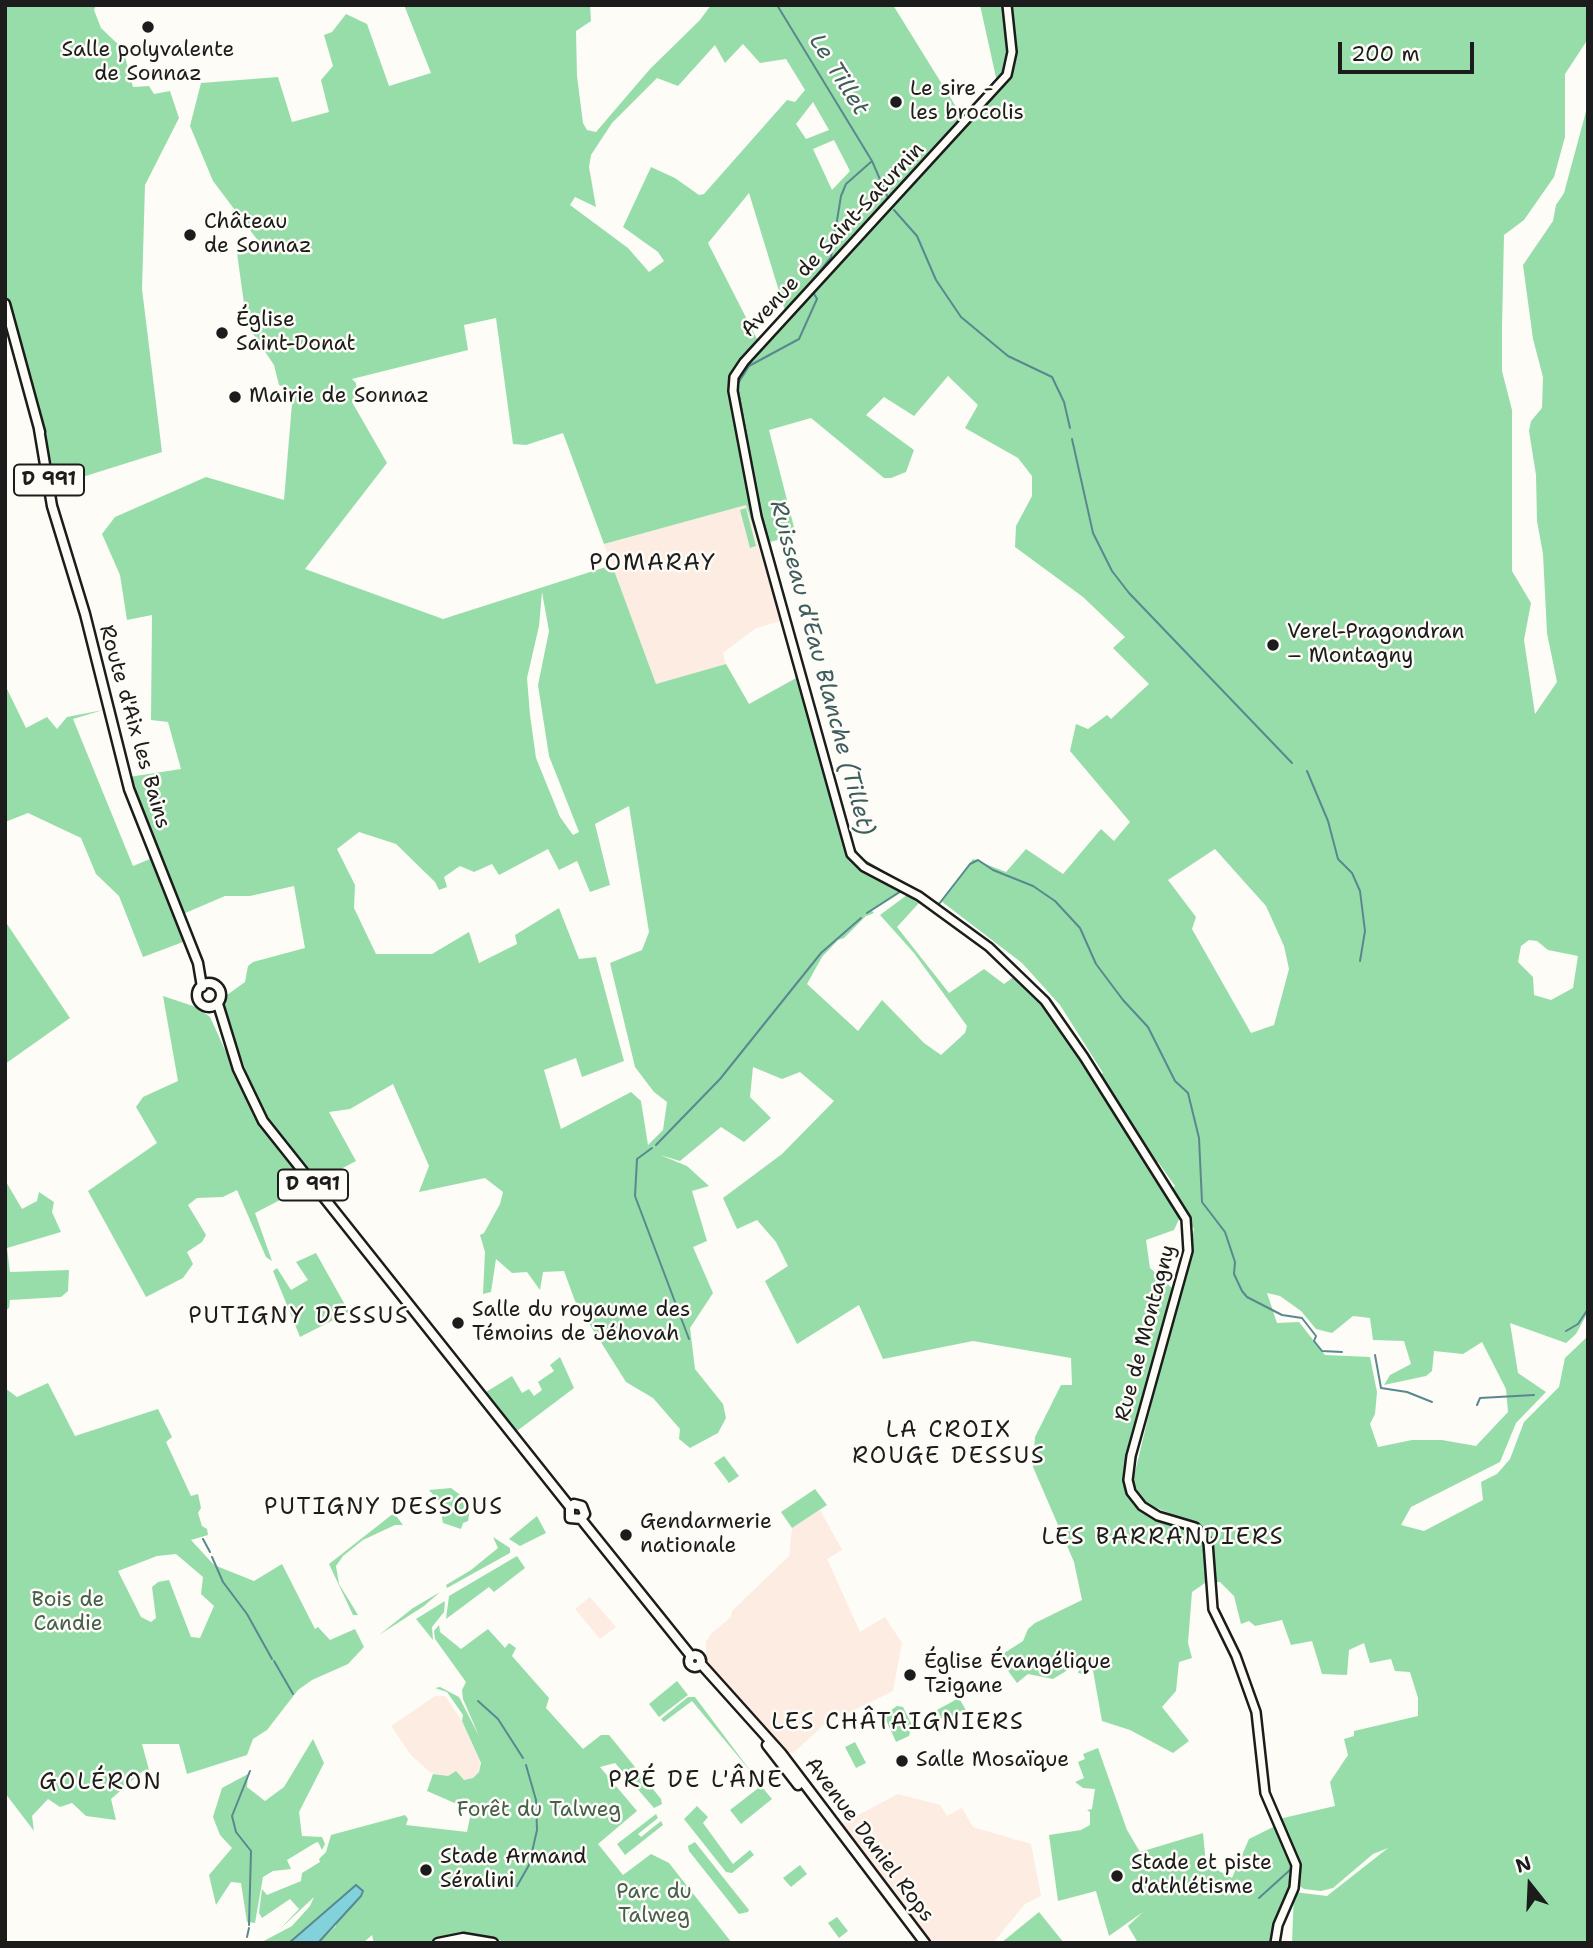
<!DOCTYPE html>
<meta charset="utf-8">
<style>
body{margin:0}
#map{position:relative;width:1593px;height:1948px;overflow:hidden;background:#fdfcf7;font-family:"Shantell Sans",sans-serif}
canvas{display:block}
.frame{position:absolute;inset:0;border:7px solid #1c1c1c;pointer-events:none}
.north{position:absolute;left:1495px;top:1850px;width:70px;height:70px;-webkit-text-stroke:5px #fdfcf7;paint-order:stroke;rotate:342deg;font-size:19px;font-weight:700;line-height:28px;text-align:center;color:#1c1c1c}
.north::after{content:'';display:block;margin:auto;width:24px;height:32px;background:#1c1c1c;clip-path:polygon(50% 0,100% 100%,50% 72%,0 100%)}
.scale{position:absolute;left:1338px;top:42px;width:136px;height:32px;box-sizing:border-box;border:4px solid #1c1c1c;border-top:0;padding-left:9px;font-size:21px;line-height:24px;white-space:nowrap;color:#1c1c1c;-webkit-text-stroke:5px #fdfcf7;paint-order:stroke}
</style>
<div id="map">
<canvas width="1593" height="1948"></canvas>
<div class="frame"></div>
<div class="north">N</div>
<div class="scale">200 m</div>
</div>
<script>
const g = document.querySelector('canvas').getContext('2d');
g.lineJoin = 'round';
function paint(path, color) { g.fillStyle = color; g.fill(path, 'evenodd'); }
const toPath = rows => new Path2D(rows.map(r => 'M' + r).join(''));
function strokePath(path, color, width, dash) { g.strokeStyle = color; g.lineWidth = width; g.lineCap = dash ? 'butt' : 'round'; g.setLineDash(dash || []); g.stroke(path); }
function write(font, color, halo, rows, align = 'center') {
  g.font = font + ' "Shantell Sans",sans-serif'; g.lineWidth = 5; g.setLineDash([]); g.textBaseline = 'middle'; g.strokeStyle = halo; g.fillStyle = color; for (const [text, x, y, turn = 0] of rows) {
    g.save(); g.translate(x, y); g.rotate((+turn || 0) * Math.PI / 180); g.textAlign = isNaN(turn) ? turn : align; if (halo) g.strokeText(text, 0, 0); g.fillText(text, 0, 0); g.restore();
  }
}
paint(toPath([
 [746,505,781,621,756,628,723,653,726,664,656,684,604,544],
 [820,1510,842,1550,827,1559,860,1632,885,1617,902,1643,893,1691,824,1725,793,1753,787,1753,782,1751,706,1666,706,1642,711,1634,731,1617,732,1611,789,1556,792,1528],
 [590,1597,616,1627,600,1639,575,1609],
 [435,1696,445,1696,462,1721,480,1762,479,1772,473,1778,464,1780,431,1773,411,1755,391,1726],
 [898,1794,940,1805,947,1816,962,1808,973,1827,1031,1844,1041,1896,1025,1904,993,1943,931,1943,841,1824]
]), '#fdece1');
paint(toPath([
 [5,5,96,5,94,10,101,28,123,49,133,87,149,86,154,94,170,91,179,118,145,185,142,289,162,452,57,485,5,291],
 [404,5,590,5,591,21,576,31,577,76,583,123,587,130,596,132,650,69,700,20,711,5,893,5,963,118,997,82,980,5,1588,5,1588,39,1565,74,1565,137,1554,177,1524,220,1504,235,1502,328,1502,371,1512,410,1512,571,1531,603,1524,640,1535,714,1557,682,1547,633,1543,554,1537,521,1536,475,1529,431,1531,421,1542,408,1543,377,1533,339,1523,265,1553,221,1556,205,1564,193,1588,104,1588,1312,1576,1334,1566,1343,1510,1323,1518,1373,1546,1392,1516,1423,1500,1462,1411,1507,1401,1525,1424,1531,1483,1500,1481,1482,1497,1474,1510,1459,1524,1422,1559,1387,1565,1358,1588,1336,1588,1943,1292,1943,1294,1892,1327,1896,1388,1848,1373,1854,1333,1888,1321,1891,1304,1889,1298,1885,1299,1865,1279,1819,1335,1806,1330,1782,1348,1755,1344,1739,1354,1736,1354,1731,1418,1716,1418,1698,1410,1672,1395,1671,1391,1659,1370,1663,1364,1643,1349,1650,1347,1675,1322,1674,1312,1641,1291,1645,1282,1620,1255,1626,1249,1621,1241,1624,1234,1596,1220,1582,1205,1583,1192,1592,1188,1643,1192,1658,1179,1662,1176,1691,1162,1707,1189,1741,1173,1753,1130,1730,1102,1721,1092,1665,1085,1665,1090,1669,1089,1675,1078,1673,1080,1665,1076,1665,1053,1679,1028,1674,1017,1683,998,1657,1023,1641,1028,1629,1035,1623,1082,1600,1074,1562,1033,1467,1035,1437,1061,1385,1072,1385,1071,1358,973,1341,883,1359,859,1305,797,1344,765,1281,788,1266,776,1242,757,1220,737,1229,723,1198,782,1154,834,1101,800,1072,782,1079,753,1067,750,1097,771,1118,744,1142,721,1127,680,1161,660,1155,687,1166,709,1186,692,1191,707,1241,693,1247,713,1293,690,1328,695,1369,723,1404,726,1418,718,1433,690,1448,679,1439,680,1429,653,1398,626,1382,575,1301,564,1271,543,1272,540,1290,527,1272,512,1273,496,1259,491,1292,483,1294,485,1252,480,1235,484,1233,500,1204,503,1192,485,1178,419,1192,429,1166,393,1084,350,1109,329,1112,356,1161,316,1182,270,1124,256,1099,222,1004,227,995,245,982,248,966,253,962,305,948,294,886,250,896,225,896,183,914,129,777,181,769,168,722,151,720,152,615,127,620,120,575,102,534,115,517,206,477,284,500,293,391,279,385,274,365,247,325,237,253,262,246,213,181,190,126,201,83,278,77,292,122,329,112,321,80,333,66,324,35,332,32,346,14,367,24,389,86,431,73],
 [743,44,760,63,786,59,805,90,795,102,787,100,704,194,699,195,675,178,651,167,623,227,658,252,664,261,649,272,628,248,570,205,575,197,596,207,589,167,591,155,612,123,657,78,678,86,715,45,725,63],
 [813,102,829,130,806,139,796,124],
 [834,140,850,171,832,190,813,149],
 [749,193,786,314,759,343,708,243],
 [496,318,513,444,526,445,563,433,604,544,746,505,759,545,796,535,769,430,811,418,884,478,891,478,906,472,914,450,866,415,884,397,914,416,948,376,978,405,965,428,1018,458,1032,476,1032,496,1016,526,1015,547,1083,597,1125,637,1113,648,1149,684,1111,719,1107,715,1088,729,1076,724,1070,751,1130,822,1114,841,1101,829,1063,874,1026,849,1006,872,973,859,941,901,1022,963,1060,1005,1103,1073,1092,1079,1052,1016,1015,976,1004,984,984,969,949,993,897,927,919,903,907,895,880,915,914,953,967,1026,965,1033,941,1055,924,1043,882,1000,858,1031,807,984,822,957,838,940,844,938,866,916,874,913,872,911,905,890,855,864,840,828,798,677,749,704,726,664,656,684,612,565,443,619,305,569,387,463,352,402,357,394,356,383,352,379,468,350,464,325],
 [542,592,549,631,538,685,549,756,579,832,573,835,560,817,536,758,530,715,527,678,539,626],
 [629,806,649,932,642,950,610,963,635,1067,654,1092,667,1102,663,1130,648,1145,641,1101,631,1092,561,1129,544,1070,576,1058,582,1077,624,1061,596,957,579,959,559,908,515,935,517,944,479,963,469,932,432,954,376,954,354,908,355,885,337,849,359,832,396,844,435,882,439,890,447,887,444,877,460,866,474,872,492,864,499,875,548,849,559,870,577,861,590,892,610,885,595,824],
 [1215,849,1266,906,1284,946,1289,969,1274,1025,1251,1033,1192,929,1196,917,1168,880],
 [1529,940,1537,941,1548,950,1578,956,1573,988,1551,1000,1534,995,1533,977,1518,962,1521,946],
 [1158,1162,1175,1186,1171,1190,1194,1229,1133,1480,1140,1497,1147,1504,1198,1525,1192,1530,1143,1510,1128,1494,1124,1483,1129,1451,1172,1288,1150,1268,1146,1240,1174,1230,1180,1217,1148,1168],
 [1267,1293,1280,1296,1301,1311,1316,1329,1332,1333,1353,1316,1370,1318,1373,1340,1404,1341,1411,1364,1390,1375,1384,1385,1426,1376,1432,1371,1434,1351,1463,1354,1482,1342,1506,1389,1508,1412,1476,1446,1442,1440,1412,1440,1378,1447,1370,1424,1375,1414,1377,1392,1370,1357,1325,1355,1299,1322,1277,1323],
 [746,508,756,546,750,548,740,510],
 [7,689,26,728,47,717,57,729,67,717,103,710,73,719,133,866,150,859,183,942,143,957,119,896,96,874,81,838,28,813,5,822],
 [5,921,70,1018,5,1064],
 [163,996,196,1007,210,1017,257,1120,307,1186,255,1213,272,1261,266,1257,237,1190,223,1197,197,1198,188,1205,206,1235,202,1242,187,1252,193,1264,183,1278,146,1297,88,1191,157,1143,136,1107,143,1097,178,1081],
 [5,1180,22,1209,37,1201,39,1192,54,1202,52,1212,61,1232,7,1248,10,1272,69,1270,68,1291,61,1297,10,1300,9,1308,5,1311],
 [316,1253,349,1312,300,1337,273,1271,277,1268,291,1290,308,1280,296,1262],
 [560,1357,574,1388,517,1431,486,1392,512,1376,522,1393,529,1389,534,1396,542,1390,538,1382,554,1371,550,1365],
 [48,1383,75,1436,158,1409,172,1437,166,1442,191,1496,198,1494,201,1508,198,1513,202,1526,207,1529,208,1535,191,1540,214,1565,254,1581,282,1564,315,1629,318,1627,330,1640,355,1629,364,1647,348,1664,312,1680,298,1690,267,1730,253,1739,247,1755,187,1774,179,1744,142,1744,149,1770,143,1771,111,1799,116,1820,86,1816,72,1803,60,1807,48,1799,32,1816,34,1831,5,1793,5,1388,17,1397],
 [176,1554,203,1577,201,1594,214,1606,200,1638,191,1637,169,1580,158,1582,152,1587,156,1618,151,1622,141,1617,118,1571,157,1556],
 [724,1456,739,1476,729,1483,714,1463],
 [451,1488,467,1500,470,1509,468,1521,463,1523,461,1529,443,1523,439,1501,429,1490],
 [815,1489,827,1505,792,1528,781,1512],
 [394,1513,403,1525,395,1525,363,1540,343,1556,336,1566,339,1584,358,1615,353,1615,329,1564],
 [537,1516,546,1533,520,1546,509,1539],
 [493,1537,510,1548,510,1553,447,1588,446,1585,471,1570,498,1548],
 [517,1556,525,1568,494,1592,489,1587,446,1619,449,1596],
 [440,1592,424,1606,379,1635,413,1608],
 [445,1601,444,1612,432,1627,433,1640,416,1619],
 [439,1625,440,1632,461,1649,488,1629,505,1648,509,1643,516,1648,512,1656,549,1698,546,1708,583,1749,601,1735,609,1735,661,1799,662,1804,654,1808,615,1763,600,1767,637,1811,598,1844,623,1875,651,1854,669,1863,732,1943,508,1943,495,1939,490,1943,374,1943,372,1935,363,1943,318,1943,336,1926,329,1909,289,1943,260,1943,292,1926,310,1906,314,1897,279,1930,299,1909,290,1899,262,1918,259,1913,262,1889,267,1895,301,1881,302,1873,320,1862,319,1859,326,1852,331,1835,405,1815,408,1819,406,1825,467,1832,470,1817,466,1808,427,1791,433,1774,448,1776,456,1771,464,1780,473,1778,479,1772,481,1763,462,1721,463,1715,447,1692,435,1688,440,1687,459,1697,479,1736,463,1699,462,1690,466,1682,435,1639,434,1631],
 [677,1681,688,1695,659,1717,649,1704],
 [688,1697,695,1697,752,1773,692,1701,664,1722,661,1719],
 [959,1698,967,1712,944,1723,937,1710],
 [897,1706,903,1707,912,1725,909,1736,896,1742,884,1715],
 [313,1739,324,1763,299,1812,302,1836,322,1837,325,1844,322,1850,318,1842,315,1843,287,1860,291,1869,273,1871,263,1877,255,1923,247,1922,241,1883,231,1882,216,1905,209,1875,232,1848,220,1835,213,1817,222,1788,248,1774,247,1787,265,1801,284,1787],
 [855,1742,866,1763,856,1768,845,1747],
 [1098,1748,1127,1830,1140,1852,1203,1833,1206,1864,1232,1878,1249,1839,1275,1826,1293,1863,1292,1884,1280,1909,1273,1943,1138,1943,1128,1926,1143,1912,1109,1936,1096,1891,1058,1901,1049,1835,1081,1830,1090,1825,1090,1812,1087,1810,1092,1809,1095,1789,1083,1788,1075,1782,1084,1778,1078,1762,1085,1759,1083,1754],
 [761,1786,772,1799,741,1824,730,1810],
 [697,1806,708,1817,703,1823,733,1864,750,1850,754,1855,732,1873,726,1872,684,1819],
 [656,1814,658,1818,638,1834,641,1837,661,1821,663,1825,625,1855,617,1844],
 [695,1842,749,1910,748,1912,739,1914,689,1851,688,1846],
 [800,1865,807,1874,791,1887,783,1878],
 [1039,1912,1064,1943,1001,1943],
 [837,1917,848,1931,839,1938,828,1923]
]), '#97ddaa');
const water = toPath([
 [356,1885,363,1891,361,1896,318,1943,289,1943,356,1885]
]);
paint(water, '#81d2db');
strokePath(water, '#59898f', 2);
strokePath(toPath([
 [777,5,872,161,889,200],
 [894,210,917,236,936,280,961,317,1008,356,1052,377,1064,402,1070,428],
 [808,286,831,257,841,196,846,184,872,161],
 [1072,439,1093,533,1112,571,1129,593,1292,763],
 [810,695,759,505,737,385,749,366,799,339,817,299,812,290],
 [1307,771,1328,821,1338,859,1352,873,1360,891,1365,931,1360,961],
 [852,845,860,858,939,904,970,864,978,860,993,870,1033,886,1055,901,1080,928,1096,964,1123,1000,1148,1027,1175,1081,1188,1093,1199,1138,1202,1202,1225,1232,1235,1262,1234,1274,1242,1291,1247,1297,1282,1315,1302,1318,1316,1336,1314,1341,1322,1351,1342,1352],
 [867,913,901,891],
 [656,1145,720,1079,821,953,861,918],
 [652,1148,637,1159,635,1196,689,1339],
 [1566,1331,1578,1324,1588,1309],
 [1375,1355,1381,1388,1407,1392,1432,1402],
 [1477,1405,1480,1398,1534,1395],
 [203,1539,210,1552],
 [212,1557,223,1582,247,1614,272,1659],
 [274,1661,293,1694],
 [478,1701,498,1719,523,1758],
 [517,1886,529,1865,537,1830,536,1800,526,1765],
 [1259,1898,1291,1869],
 [249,1925,251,1851,236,1832,232,1816,250,1771],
 [247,1937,249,1928]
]), '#59898f', 2);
const secondary = toPath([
 [1007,5,1012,52,1007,75,744,362,734,377,733,391,757,517,851,854,864,867,919,896,989,947,1045,1001,1084,1057,1186,1219,1188,1251,1131,1456,1128,1480,1131,1492,1142,1506,1158,1516,1195,1527,1208,1542,1213,1609,1236,1656,1256,1712,1265,1793,1296,1865,1294,1888,1278,1925,1275,1943]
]);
const primary = toPath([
 [5,304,40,432],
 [39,429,52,506,85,614,129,789,198,963,202,987],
 '197 995a12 12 0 1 1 24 0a12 12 0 1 1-24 0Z',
 [218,1004,238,1069,263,1121,570,1507],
 [570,1507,574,1504,582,1506,585,1514,581,1519],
 [570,1507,570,1518,581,1519],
 [581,1519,691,1656],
 '689 1661a6 6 0 1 1 12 0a6 6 0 1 1-12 0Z',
 [701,1664,781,1753,925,1943],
 [767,1745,798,1785],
 [438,1943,463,1938,493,1943]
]);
strokePath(secondary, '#1c1c1c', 12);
strokePath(primary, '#1c1c1c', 13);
strokePath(secondary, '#fdfcf7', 7);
strokePath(primary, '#fdfcf7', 8);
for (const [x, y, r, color] of [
 [148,27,7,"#1c1c1c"],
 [896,102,7,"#1c1c1c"],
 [190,235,7,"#1c1c1c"],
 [222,333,7,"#1c1c1c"],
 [235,397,7,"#1c1c1c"],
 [1273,645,7,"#1c1c1c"],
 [458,1323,7,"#1c1c1c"],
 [626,1535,7,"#1c1c1c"],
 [910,1675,7,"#1c1c1c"],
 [902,1761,7,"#1c1c1c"],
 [426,1870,7,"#1c1c1c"],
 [1117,1876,7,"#1c1c1c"]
]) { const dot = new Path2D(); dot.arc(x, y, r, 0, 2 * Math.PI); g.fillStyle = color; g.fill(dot); strokePath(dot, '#fdfcf7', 2.5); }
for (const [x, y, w] of [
 [49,480,70],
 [313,1185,70]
]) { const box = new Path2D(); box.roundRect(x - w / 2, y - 15.5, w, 31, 5); g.fillStyle = '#fdfcf7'; g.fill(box); strokePath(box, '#1c1c1c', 2); }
write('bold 19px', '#1c1c1c', null, [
 ["D 991",49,480],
 ["D 991",313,1185]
]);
write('21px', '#1c1c1c', '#fdfcf7', [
 ["Salle polyvalente",148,51,"center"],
 ["de Sonnaz",148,75,"center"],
 ["Le sire -",910,90],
 ["les brocolis",910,114],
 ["Château",204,223],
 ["de Sonnaz",204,247],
 ["Église",236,321],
 ["Saint-Donat",236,345],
 ["Mairie de Sonnaz",249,397],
 ["Verel-Pragondran",1287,633],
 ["– Montagny",1287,657],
 ["Salle du royaume des",472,1311],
 ["Témoins de Jéhovah",472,1335],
 ["Gendarmerie",640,1523],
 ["nationale",640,1547],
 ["Église Évangélique",924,1663],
 ["Tzigane",924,1687],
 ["Salle Mosaïque",916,1761],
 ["Stade Armand",440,1858],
 ["Séralini",440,1882],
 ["Stade et piste",1131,1864],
 ["d'athlétisme",1131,1888]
], 'left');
write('21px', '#1c1c1c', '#fdfcf7', [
 ["Avenue de Saint-Saturnin",833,240,-47],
 ["Route d'Aix les Bains",134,727,74],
 ["Rue de Montagny",1146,1333,-75],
 ["Avenue Daniel Rops",869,1840,53]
]);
write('21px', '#47604e', '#fdfcf7', [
 ["Bois de",68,1601],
 ["Candie",68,1625],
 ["Forêt du Talweg",539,1811],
 ["Parc du",654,1893],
 ["Talweg",654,1917]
]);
write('italic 23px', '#3f5c5f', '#fdfcf7', [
 ["Le Tillet",838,75,58],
 ["Ruisseau d'Eau Blanche (Tillet)",821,668,75]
]);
g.letterSpacing = '2px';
write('23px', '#1c1c1c', '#fdfcf7', [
 ["POMARAY",653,564],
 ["PUTIGNY DESSUS",299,1317],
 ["LA CROIX",949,1431],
 ["ROUGE DESSUS",949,1457],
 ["PUTIGNY DESSOUS",384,1508],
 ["LES BARRANDIERS",1163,1538],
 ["LES CHÂTAIGNIERS",898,1723],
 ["PRÉ DE L'ÂNE",696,1781],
 ["GOLÉRON",101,1783]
]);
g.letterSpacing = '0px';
</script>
